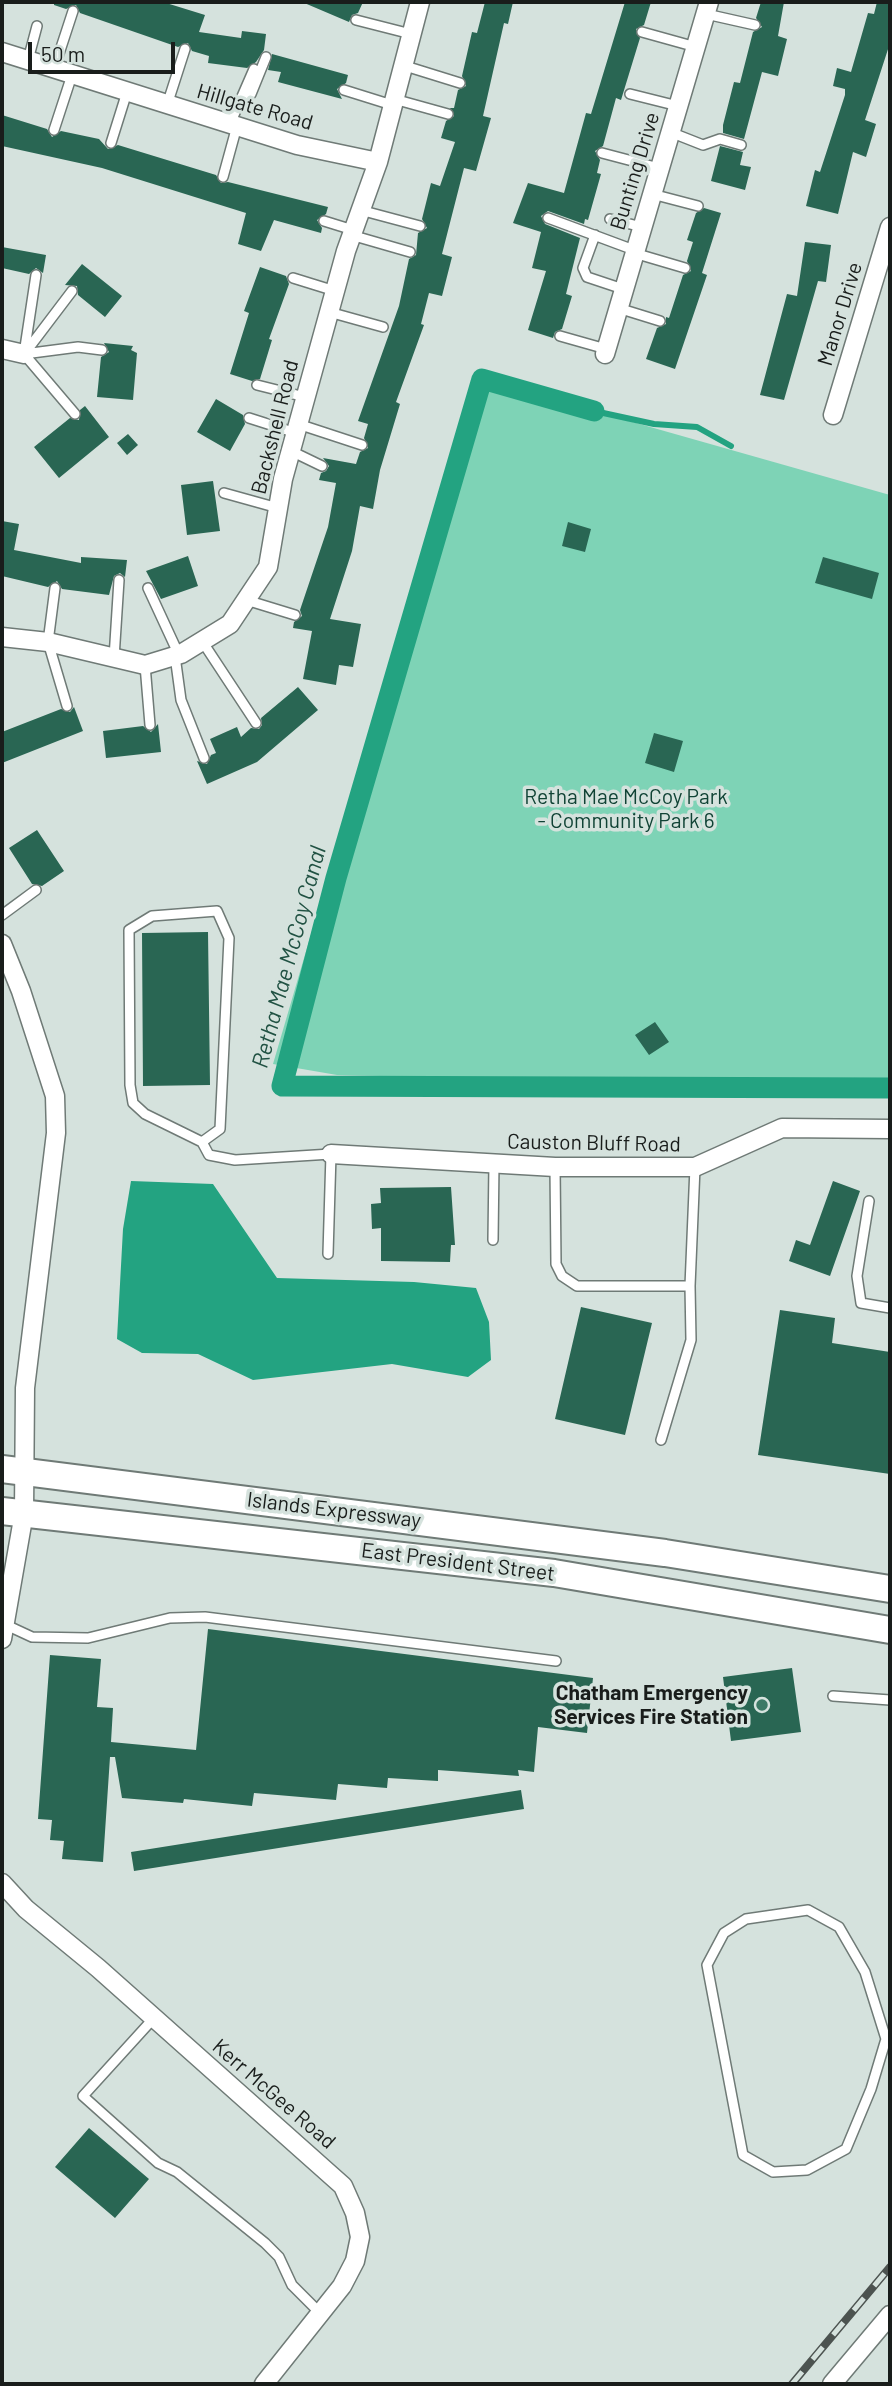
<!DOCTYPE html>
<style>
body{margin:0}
#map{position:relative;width:892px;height:2386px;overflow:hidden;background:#d5e2dd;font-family:Barlow,sans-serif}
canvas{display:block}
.frame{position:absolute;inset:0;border:4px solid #191d1b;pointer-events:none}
.scale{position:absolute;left:28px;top:42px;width:147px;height:32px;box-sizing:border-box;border:4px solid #191d1b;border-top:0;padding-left:9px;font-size:21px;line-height:24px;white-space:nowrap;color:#191d1b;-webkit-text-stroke:5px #d5e2dd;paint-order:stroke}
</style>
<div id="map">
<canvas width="892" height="2386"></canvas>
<div class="frame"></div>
<div class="scale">50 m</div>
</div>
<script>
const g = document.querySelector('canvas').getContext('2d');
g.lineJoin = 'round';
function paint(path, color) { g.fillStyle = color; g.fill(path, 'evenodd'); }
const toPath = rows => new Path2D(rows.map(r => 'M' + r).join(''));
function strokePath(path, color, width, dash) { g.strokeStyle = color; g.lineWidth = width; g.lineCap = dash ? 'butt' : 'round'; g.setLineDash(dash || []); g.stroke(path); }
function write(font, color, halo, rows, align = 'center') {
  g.font = font + ' Barlow,sans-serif'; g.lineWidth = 7; g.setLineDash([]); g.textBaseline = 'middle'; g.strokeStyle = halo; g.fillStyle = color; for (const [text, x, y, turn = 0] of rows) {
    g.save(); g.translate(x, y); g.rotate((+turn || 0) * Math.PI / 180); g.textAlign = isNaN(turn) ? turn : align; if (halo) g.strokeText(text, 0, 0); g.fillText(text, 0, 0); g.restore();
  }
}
paint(toPath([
 [474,377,890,495,890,1088,337,1075,273,1064]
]), '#7ed3b6');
paint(toPath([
 [131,1181,213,1184,277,1278,414,1282,476,1288,489,1322,491,1360,468,1377,392,1364,253,1380,198,1354,142,1353,117,1339,123,1229]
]), '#23a381');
strokePath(toPath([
 [594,411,654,424,697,427,731,446]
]), '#23a381', 6);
strokePath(toPath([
 [594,411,482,379,336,878,282,1086,890,1088]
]), '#23a381', 21);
paint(toPath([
 [54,2,163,2,205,15,199,32,241,38,242,31,266,34,264,50,256,62,247,68,208,63,209,56,192,51,188,43,178,47,80,13,76,5,66,9,54,5],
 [302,2,363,2,358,13,352,15,349,22],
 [485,2,513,2,508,24,504,23,483,116,491,118,476,171,464,168,442,254,452,257,442,296,429,293,421,324,424,325,396,402,400,404,380,470,373,509,360,506,352,551,330,619,361,624,353,667,339,665,336,685,303,679,312,631,293,628,294,622,302,616,300,610,328,527,336,483,319,480,321,473,326,471,329,466,323,458,356,464,360,452,368,448,364,438,368,424,358,421,399,306,409,259,416,255,418,233,427,228,422,219,431,183,440,186,455,142,441,138,446,121,454,116,450,108,454,108,458,90,466,86,462,76,472,32,477,33],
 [625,2,651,2,644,25,636,29,640,38,621,100,616,98,603,146,595,151,600,160,597,173,601,174,588,220,585,219,584,224,548,211,541,216,545,224,580,238,566,294,572,296,562,329,555,332,553,338,528,330,546,271,532,268,541,232,513,223,528,183,564,193,586,113,591,114],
 [761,2,784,2,778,36,787,39,778,76,762,72,744,139,723,133,723,125,734,82,740,83,753,32,762,27,756,18],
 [877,2,890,2,890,43,865,120,876,124,866,157,853,152,838,214,806,206,815,170,820,172,845,95,845,89,833,86,837,68,851,72,868,13,874,14],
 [272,54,348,75,346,83,337,89,342,99,278,82,281,72,268,70],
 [2,115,47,129,52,137,61,131,99,139,108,149,118,145,216,175,221,183,228,182,328,207,326,214,317,220,322,228,321,233,274,220,261,251,238,244,246,213,102,168,2,146],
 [720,146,743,152,740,165,751,167,745,190,711,181],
 [704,208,721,213,702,273,707,275,675,369,646,359,657,328,666,324,666,317,669,318,683,275,691,271,687,261,693,242,687,240,696,213],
 [805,242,831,245,826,282,818,281,784,400,760,395,787,294,797,296],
 [2,247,46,255,43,273,36,268,29,274,2,268],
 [82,264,122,296,105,317,78,295,77,286,65,285],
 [260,267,286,276,289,284,269,339,272,340,260,379,252,381,230,374,249,313,244,311],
 [104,343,133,346,131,350,137,353,133,400,97,397,101,357,109,352],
 [216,399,243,415,245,424,230,451,197,432],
 [85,406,109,437,59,478,34,447,70,418,79,420,80,410],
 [128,434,138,445,127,455,117,443],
 [213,481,220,531,187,535,181,485],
 [2,521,19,524,14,550,81,563,81,557,127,560,125,577,120,573,114,576,109,595,62,589,57,581,48,587,2,576],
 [568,522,591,529,585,552,562,546],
 [188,556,198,586,161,599,146,571],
 [823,557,879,573,872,599,815,583],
 [298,687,318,710,257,762,207,784,197,761,207,764,211,755,216,753,210,739,237,727,241,737,251,728,259,729,262,725,261,718],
 [74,707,83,731,2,763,2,732,61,709,70,712],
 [158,724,161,752,106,758,103,731,143,726,151,732],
 [654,733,683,741,674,772,645,763],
 [37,830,64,871,42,886,32,884,9,848],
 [208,932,210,1085,143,1086,142,933],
 [655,1022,669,1042,649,1055,635,1035],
 [833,1181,860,1191,830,1276,789,1261,796,1240,810,1245],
 [451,1187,455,1245,451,1245,450,1262,381,1261,381,1228,372,1229,371,1204,381,1203,380,1188],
 [581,1307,652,1323,625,1435,555,1419],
 [780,1310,835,1318,832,1343,890,1352,890,1474,758,1455],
 [208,1629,593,1678,587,1733,538,1727,534,1772,518,1770,519,1776,438,1770,438,1781,388,1778,387,1788,338,1784,336,1800,254,1793,252,1806,184,1799,183,1803,122,1798,115,1757,110,1757,103,1862,62,1859,64,1841,50,1840,52,1820,38,1819,50,1655,101,1659,97,1707,113,1708,111,1742,196,1750],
 [792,1668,801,1732,731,1741,723,1677],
 [521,1790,524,1809,134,1871,131,1852],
 [89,2128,149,2179,115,2218,55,2167]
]), '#296653');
const lane = toPath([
 [706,14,755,25],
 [356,20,411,34],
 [642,32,696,47],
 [28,60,37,26],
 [402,65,460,83],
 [54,69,73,11],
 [344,90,392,105],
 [630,94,678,106],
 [394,99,448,114],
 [240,100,251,94,266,57],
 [167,105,185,49],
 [230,124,254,69],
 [54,130,72,75],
 [670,132,703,145,720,139,741,145],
 [111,143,127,92],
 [602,153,659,168],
 [223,177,237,126],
 [652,194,698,206],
 [360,210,420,226],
 [548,218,634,250],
 [610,219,642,227],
 [324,221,353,230],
 [351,235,410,252],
 [595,235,583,268,587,277,623,289],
 [634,253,685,268],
 [293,278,335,291],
 [618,308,660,321],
 [329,312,383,327],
 [560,336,606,349],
 [25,353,72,291],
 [24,354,36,275],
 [24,354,78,347,102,350],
 [24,354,75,414],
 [257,385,305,397],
 [249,418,296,433],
 [298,424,362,445],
 [291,451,322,466],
 [224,493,278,508],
 [55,588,48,642,67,706],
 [148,588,179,655],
 [246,600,295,615],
 [202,641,256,723],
 [175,656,181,700,204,758],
 [114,658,119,580],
 [145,665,150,725],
 [2,915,36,890],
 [202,1142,220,1129,229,938,217,911,152,916,129,930,130,1085,133,1103,145,1114,202,1142,209,1155,235,1160,331,1154,328,1254],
 [555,1167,556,1264,562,1276,577,1286,690,1286,695,1167],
 [869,1201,857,1276,861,1303,890,1308],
 [493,1240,494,1163],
 [661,1440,691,1340,690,1286],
 [4,1624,32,1637,88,1638,170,1618,205,1617,556,1661],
 [833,1696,890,1700],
 [808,1910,839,1927,865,1972,886,2039,871,2089,846,2149,807,2170,773,2172,743,2155,707,1965,724,1933,746,1919,808,1910],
 [153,2019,83,2096,158,2163,177,2172,265,2243,279,2257,292,2285,321,2314]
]);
const street = toPath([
 [2,52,297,145,378,162],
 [2,349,24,354],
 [605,354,709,2],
 [833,415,890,227],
 [2,637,48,642,145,665,181,654,230,624,268,567,283,479,346,251,378,162,420,2],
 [2,944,21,991,55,1096,56,1133,25,1388,24,1513,2,1639],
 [331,1154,555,1167,695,1167,782,1128,890,1129],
 [2,1883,26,1909,98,1968,343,2186,355,2213,360,2237,355,2261,342,2286,264,2384],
 [832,2384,890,2315]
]);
const primary = toPath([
 [2,1469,665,1553,890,1589],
 [2,1511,554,1573,890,1630]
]);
strokePath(lane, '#6f7a76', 12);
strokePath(street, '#6f7a76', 21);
strokePath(primary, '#6f7a76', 30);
strokePath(lane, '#fff', 9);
strokePath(street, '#fff', 18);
strokePath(primary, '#fff', 26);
const rail = toPath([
 [792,2384,890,2267]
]);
strokePath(rail, '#4c5350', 8);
strokePath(rail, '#d5e2dd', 5, [16]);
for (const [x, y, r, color] of [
 [762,1705,7,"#3c7965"]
]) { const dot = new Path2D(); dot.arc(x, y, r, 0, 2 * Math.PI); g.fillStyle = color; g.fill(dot); strokePath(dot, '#d5e2dd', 2.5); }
write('21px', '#191d1b', '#d5e2dd', [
 ["Hillgate Road",255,107,16],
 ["Bunting Drive",635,171,-73],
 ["Manor Drive",840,314,-73],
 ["Backshell Road",275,427,-76],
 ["Causton Bluff Road",594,1143,1],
 ["Islands Expressway",334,1510,7],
 ["East President Street",458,1562,7],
 ["Kerr McGee Road",274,2094,41]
]);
write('21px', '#104335', '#d5e2dd', [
 ["Retha Mae McCoy Park",626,797],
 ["- Community Park 6",626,821]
]);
write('bold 21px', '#191d1b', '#d5e2dd', [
 ["Chatham Emergency",748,1693],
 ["Services Fire Station",748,1717]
], 'right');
write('italic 23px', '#215243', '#d5e2dd', [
 ["Retha Mae McCoy Canal",289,957,-75]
]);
</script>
